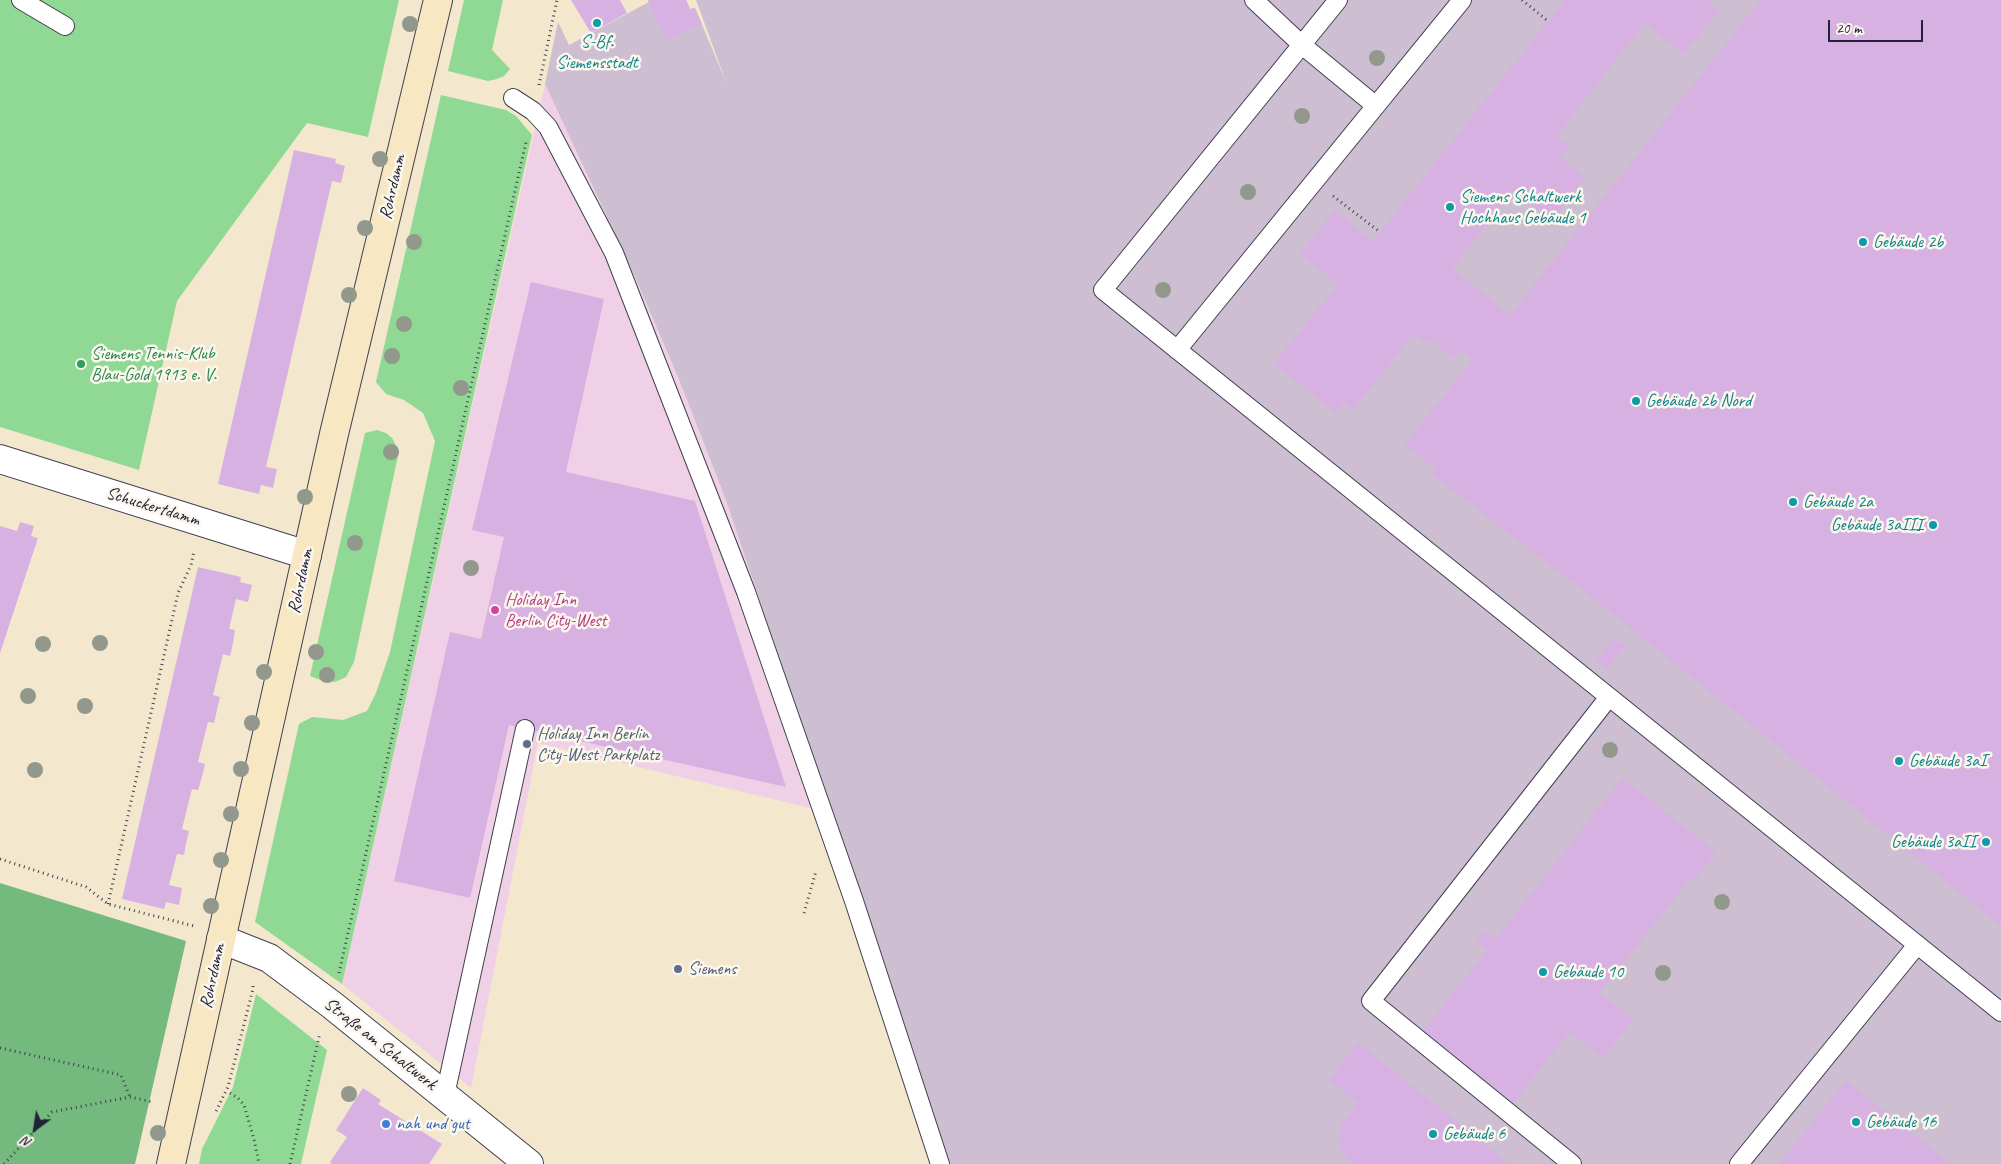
<!DOCTYPE html>
<meta charset="utf-8">
<style>
body{margin:0}
#map{position:relative;width:2001px;height:1164px;overflow:hidden;background:#f3e7ce;font-family:Caveat,sans-serif}
canvas{display:block}
.north{position:absolute;left:10px;top:1104px;width:50px;height:50px;-webkit-text-stroke:4px #fbf7ec;paint-order:stroke;rotate:211deg;font-size:14px;font-weight:700;line-height:20px;text-align:center;color:#22223b}
.north::after{content:'';display:block;margin:auto;width:18px;height:22px;background:#22223b;clip-path:polygon(50% 0,100% 100%,50% 72%,0 100%)}
.scale{position:absolute;left:1828px;top:20px;width:95px;height:22px;box-sizing:border-box;border:2px solid #22223b;border-top:0;padding-left:6px;font-size:15px;line-height:18px;white-space:nowrap;color:#22223b;-webkit-text-stroke:4px #fbf7ec;paint-order:stroke}
</style>
<div id="map">
<canvas width="2001" height="1164"></canvas>
<div class="north">N</div>
<div class="scale">20 m</div>
</div>
<script>
const g = document.querySelector('canvas').getContext('2d');
g.lineJoin = 'round';
function paint(path, color) { g.fillStyle = color; g.fill(path, 'evenodd'); }
const toPath = rows => new Path2D(rows.map(r => 'M' + r).join(''));
function strokePath(path, color, width, dash) { g.strokeStyle = color; g.lineWidth = width; g.lineCap = dash ? 'butt' : 'round'; g.setLineDash(dash || []); g.stroke(path); }
function write(font, color, halo, rows, align = 'center') {
  g.font = font + ' Caveat,sans-serif'; g.lineWidth = 5; g.setLineDash([]); g.textBaseline = 'middle'; g.strokeStyle = halo; g.fillStyle = color; for (const [text, x, y, turn = 0] of rows) {
    g.save(); g.translate(x, y); g.rotate((+turn || 0) * Math.PI / 180); g.textAlign = isNaN(turn) ? turn : align; if (halo) g.strokeText(text, 0, 0); g.fillText(text, 0, 0); g.restore();
  }
}
paint(toPath([
 [545,84,636,279,678,377,726,500,831,813,538,743,471,1088,342,984]
]), '#efd0e6');
paint(toPath([
 [648,0,686,0,690,9,695,8,726,82,696,0,2001,0,2001,1164,947,1164,863,898,831,813,726,500,678,377,636,279,545,84,558,22,569,45,649,2]
]), '#cdbed2');
paint(toPath([
 [0,0,399,0,368,137,307,123,177,301,139,470,0,427],
 [464,0,503,0,492,50,510,69,504,76,497,79,488,81,448,71],
 [441,95,506,110,516,116,532,135,342,984,255,922,299,724,312,717,343,720,367,711,376,693,390,652,435,441,423,413,404,400,386,394,376,382],
 [377,430,386,433,392,438,399,451,354,662,346,677,335,682,323,681,310,676,365,433],
 [256,994,327,1050,301,1164,199,1164,202,1149,233,1087]
]), '#90d994');
paint(toPath([
 [0,883,186,941,135,1164,0,1164]
]), '#74b97e');
paint(toPath([
 [571,0,620,0,627,13,591,33],
 [648,0,686,0,690,9,695,8,702,24,665,40],
 [1565,0,1707,0,1719,10,1684,54,1645,23,1556,136,1570,147,1561,158,1585,178,1552,220,1514,190,1452,268,1510,315,1761,0,2001,0,2001,926,1612,613,1432,474,1435,468,1405,444,1473,360,1461,351,1454,358,1429,339,1425,344,1413,334,1353,410,1344,402,1336,413,1274,364,1338,284,1300,254,1334,210,1373,241],
 [294,150,336,159,335,163,345,166,341,183,332,181,266,467,277,469,273,488,261,485,259,494,218,484],
 [531,282,604,299,566,472,695,501,786,787,509,725,470,898,394,881,450,632,481,639,504,537,472,530],
 [20,522,34,526,31,536,38,538,0,653,0,526,17,531],
 [198,567,241,577,240,582,252,585,248,602,236,599,229,629,235,630,233,643,230,656,223,654,213,695,220,697,214,723,208,722,198,762,205,764,202,777,198,790,192,789,182,829,189,831,186,843,184,855,177,854,169,885,182,888,179,905,166,902,164,909,122,899],
 [1614,638,1625,646,1607,669,1596,660],
 [1622,778,1716,852,1694,880,1691,878,1599,993,1633,1020,1603,1058,1569,1032,1513,1103,1423,1031,1487,950,1475,941,1483,930,1495,940],
 [1358,1043,1509,1164,1351,1164,1339,1146,1340,1126,1358,1103,1329,1080],
 [1846,1080,1951,1164,1779,1164],
 [363,1088,381,1100,378,1104,442,1144,429,1164,332,1164,330,1162,347,1137,336,1130]
]), '#d8b1e3');
const service = toPath([
 [21,0,65,26],
 [1254,0,1302,45,1376,106],
 [1338,0,1103,290,2001,1012],
 [513,98,533,111,548,127,614,253,746,592,854,901,940,1164],
 [1177,350,1462,0],
 [445,1095,525,729],
 [1572,1164,1371,1001,1609,697],
 [1739,1164,1917,945]
]);
const minor = toPath([
 [0,459,307,555],
 [221,939,269,958,332,1005,529,1164]
]);
const secondary = toPath([
 [171,1164,334,434,438,0]
]);
strokePath(service, '#414051', 20);
strokePath(minor, '#414051', 30);
strokePath(secondary, '#414051', 30);
strokePath(toPath([
 [1522,0,1548,21],
 [539,85,557,0],
 [1333,196,1380,232],
 [0,859,86,887,108,904,194,926],
 [108,904,178,593,191,565,194,551],
 [804,913,816,871],
 [339,973,526,142],
 [0,1048,121,1075,130,1097],
 [230,1093,238,1098,244,1105,254,1139,259,1164],
 [216,1111,228,1087,253,989,253,983],
 [4,1164,52,1112,130,1097,153,1102],
 [290,1164,320,1033]
]), '#414051', 3, [1, 4]);
strokePath(service, '#fff', 18);
strokePath(minor, '#fff', 28);
strokePath(secondary, '#f7e8c3', 28);
g.fillStyle = '#92998c';
for (const [x, y] of [
 [410,24],
 [1377,58],
 [1302,116],
 [380,159],
 [1248,192],
 [365,228],
 [414,242],
 [1163,290],
 [349,295],
 [404,324],
 [392,356],
 [461,388],
 [391,452],
 [305,497],
 [355,543],
 [471,568],
 [100,643],
 [43,644],
 [316,652],
 [264,672],
 [327,675],
 [28,696],
 [85,706],
 [252,723],
 [1610,750],
 [241,769],
 [35,770],
 [231,814],
 [221,860],
 [1722,902],
 [211,906],
 [1663,973],
 [349,1094],
 [158,1133]
]) { g.beginPath(); g.arc(x, y, 8, 0, 2 * Math.PI); g.fill(); }
for (const [x, y, r, color] of [
 [597,23,5,"#0f9aa8"],
 [1450,207,5,"#0f9aa8"],
 [1863,242,5,"#0f9aa8"],
 [81,364,5,"#2e9e5b"],
 [1636,401,5,"#0f9aa8"],
 [1793,502,5,"#0f9aa8"],
 [1933,525,5,"#0f9aa8"],
 [495,610,5,"#d1479c"],
 [527,744,5,"#5c6f8a"],
 [1899,761,5,"#0f9aa8"],
 [1986,842,5,"#0f9aa8"],
 [678,969,5,"#5c6f8a"],
 [1543,972,5,"#0f9aa8"],
 [1856,1122,5,"#0f9aa8"],
 [386,1124,5,"#3f7fe0"],
 [1433,1134,5,"#0f9aa8"]
]) { const dot = new Path2D(); dot.arc(x, y, r, 0, 2 * Math.PI); g.fillStyle = color; g.fill(dot); strokePath(dot, '#fbf7ec', 2); }
write('18px', '#0d838f', '#fbf7ec', [
 ["S-Bf.",597,42,"center"],
 ["Siemensstadt",597,63,"center"],
 ["Siemens Schaltwerk",1460,197],
 ["Hochhaus Gebäude 1",1460,218],
 ["Gebäude 2b",1873,242],
 ["Gebäude 2b Nord",1646,401],
 ["Gebäude 2a",1803,502],
 ["Gebäude 3aIII",1923,525,"right"],
 ["Gebäude 3aI",1909,761],
 ["Gebäude 3aII",1976,842,"right"],
 ["Gebäude 10",1553,972],
 ["Gebäude 16",1866,1122],
 ["Gebäude 6",1443,1134]
], 'left');
write('18px', '#22223b', '#fbf7ec', [
 ["Rohrdamm",393,187,-77],
 ["Schuckertdamm",153,507,17],
 ["Rohrdamm",301,581,-78],
 ["Rohrdamm",213,976,-78],
 ["Straße am Schaltwerk",380,1044,38]
]);
write('18px', '#27864d', '#fbf7ec', [
 ["Siemens Tennis-Klub",91,354],
 ["Blau-Gold 1913 e. V.",91,375]
], 'left');
write('18px', '#b23c85', '#fbf7ec', [
 ["Holiday Inn",505,600],
 ["Berlin City-West",505,621]
], 'left');
write('18px', '#4e5e75', '#fbf7ec', [
 ["Holiday Inn Berlin",537,734],
 ["City-West Parkplatz",537,755],
 ["Siemens",688,969]
], 'left');
write('18px', '#366cbe', '#fbf7ec', [
 ["nah und gut",396,1124]
], 'left');
</script>
